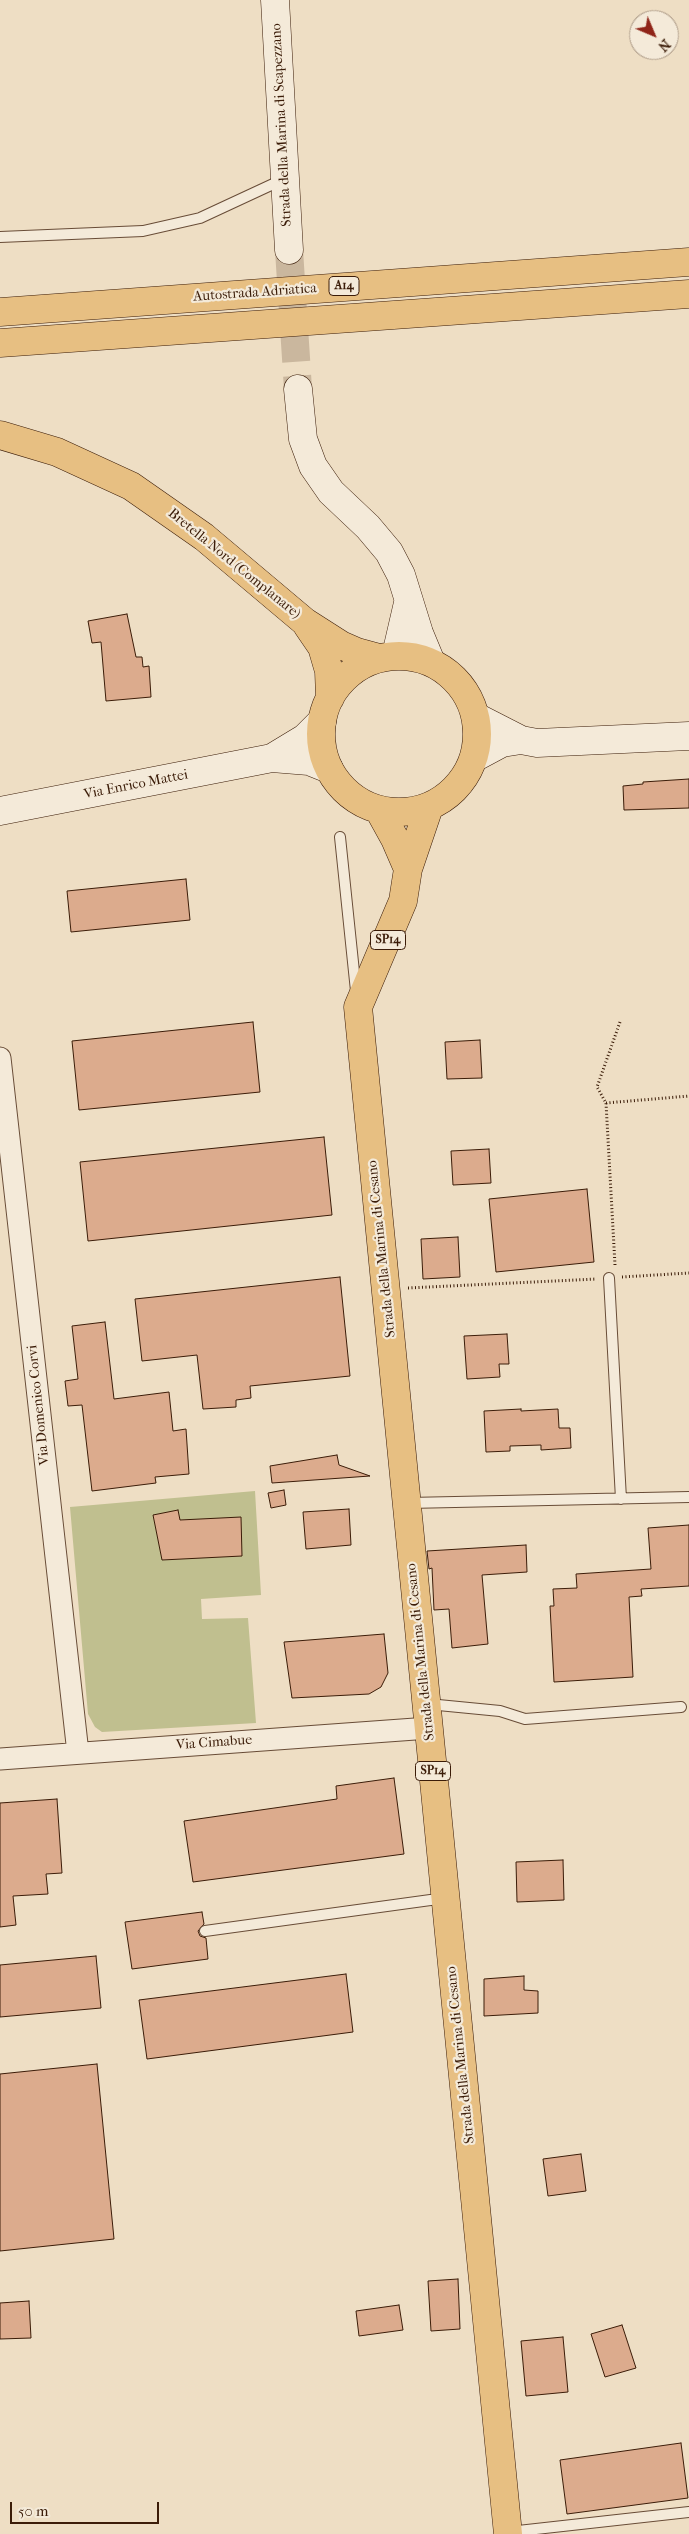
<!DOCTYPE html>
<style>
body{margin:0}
#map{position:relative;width:689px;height:2534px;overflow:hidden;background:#eedec4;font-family:"IM FELL French Canon",serif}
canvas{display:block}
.north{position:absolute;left:629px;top:10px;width:50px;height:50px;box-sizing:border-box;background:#f4ead9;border:1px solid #aa9885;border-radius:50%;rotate:135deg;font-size:14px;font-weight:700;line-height:20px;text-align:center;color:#3b1c08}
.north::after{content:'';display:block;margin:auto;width:18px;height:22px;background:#8f2418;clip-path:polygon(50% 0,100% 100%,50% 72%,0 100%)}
.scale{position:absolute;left:10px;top:2502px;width:149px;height:22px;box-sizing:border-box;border:2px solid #3b1c08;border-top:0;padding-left:6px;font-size:15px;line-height:18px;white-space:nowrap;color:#3b1c08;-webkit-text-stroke:4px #f4ead9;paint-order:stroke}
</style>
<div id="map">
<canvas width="689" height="2534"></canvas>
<div class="north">N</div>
<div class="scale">50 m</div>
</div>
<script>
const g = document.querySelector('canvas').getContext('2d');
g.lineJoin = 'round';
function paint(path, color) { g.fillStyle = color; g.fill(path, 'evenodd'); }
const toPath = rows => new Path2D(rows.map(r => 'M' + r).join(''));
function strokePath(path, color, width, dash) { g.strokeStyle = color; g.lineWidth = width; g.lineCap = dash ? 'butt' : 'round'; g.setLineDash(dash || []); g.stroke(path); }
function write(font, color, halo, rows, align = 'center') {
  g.font = font + ' "IM FELL French Canon",serif'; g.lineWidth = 4.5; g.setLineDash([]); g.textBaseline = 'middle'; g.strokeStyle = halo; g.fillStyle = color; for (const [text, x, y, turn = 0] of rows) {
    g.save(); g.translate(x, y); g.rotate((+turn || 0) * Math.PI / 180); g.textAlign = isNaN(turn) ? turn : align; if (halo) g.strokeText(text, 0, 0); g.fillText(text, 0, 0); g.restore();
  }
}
paint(toPath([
 [255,1491,261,1595,201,1599,202,1619,248,1618,256,1723,102,1732,95,1727,88,1714,70,1507]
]), '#c0bf8f');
const building = toPath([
 [127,614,136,657,142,657,143,667,149,666,151,697,106,701,101,642,92,643,88,621,127,614],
 [689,779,689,808,624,810,623,786,643,784,643,782,689,779],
 [186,879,190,920,71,932,67,891,186,879],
 [253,1022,260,1092,79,1110,72,1041,253,1022],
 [480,1040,482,1078,447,1079,445,1042,480,1040],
 [324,1137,332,1215,88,1241,80,1162,324,1137],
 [489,1149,491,1183,453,1185,451,1151,489,1149],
 [587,1189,594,1262,496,1272,489,1199,587,1189],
 [458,1237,460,1277,423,1279,421,1239,458,1237],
 [340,1277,350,1376,250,1386,251,1398,236,1400,236,1407,203,1409,197,1355,142,1361,135,1299,340,1277],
 [105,1322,114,1399,169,1392,173,1431,186,1429,189,1474,155,1477,156,1483,92,1491,82,1405,68,1406,65,1381,78,1379,72,1326,105,1322],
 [507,1334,509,1364,499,1364,500,1377,467,1379,464,1336,507,1334],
 [521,1409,521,1411,558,1409,559,1428,570,1428,571,1448,541,1450,541,1445,510,1446,510,1451,486,1452,484,1411,521,1409],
 [337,1455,339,1465,370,1476,272,1483,270,1466,337,1455],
 [284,1490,286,1505,271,1508,268,1493,284,1490],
 [349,1509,351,1545,306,1549,303,1512,349,1509],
 [178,1510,180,1520,241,1517,242,1556,162,1560,153,1515,178,1510],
 [689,1525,689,1586,641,1589,642,1596,629,1597,633,1677,554,1682,550,1606,554,1606,553,1589,577,1588,576,1574,651,1569,648,1528,689,1525],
 [526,1545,527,1572,482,1575,488,1644,452,1648,449,1609,434,1610,432,1568,429,1569,427,1551,526,1545],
 [384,1634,388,1673,381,1687,369,1694,292,1698,284,1642,384,1634],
 [394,1778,404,1854,193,1882,184,1821,337,1799,336,1786,394,1778],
 [57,1799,62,1873,46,1874,48,1894,13,1896,16,1925,0,1927,0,1803,57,1799],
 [563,1860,564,1900,517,1902,516,1862,563,1860],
 [202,1912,204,1924,198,1931,200,1936,206,1938,208,1959,132,1969,125,1922,202,1912],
 [96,1956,101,2008,0,2017,0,1965,96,1956],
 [346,1974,353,2032,147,2059,139,2000,346,1974],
 [524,1976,524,1990,538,1991,538,2013,484,2016,484,1979,524,1976],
 [97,2064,114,2239,0,2251,0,2074,97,2064],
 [581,2154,586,2191,548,2196,543,2159,581,2154],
 [458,2279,460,2329,431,2331,428,2281,458,2279],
 [29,2301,31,2338,0,2339,0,2303,29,2301],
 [399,2305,403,2330,359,2336,356,2311,399,2305],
 [622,2325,636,2368,605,2377,591,2334,622,2325],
 [563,2337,568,2392,526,2396,521,2341,563,2337],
 [681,2443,688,2498,567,2514,560,2460,681,2443]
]);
paint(building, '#dcab8d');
strokePath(building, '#3b1c08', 1);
strokePath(toPath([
 [289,250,298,389]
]), '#cab79e', 28, [28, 14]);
const lane = toPath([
 [0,237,143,231,200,218,284,179],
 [340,837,356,991],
 [609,1278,621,1499],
 [408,1503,689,1497],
 [428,1704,500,1711,525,1719,681,1707],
 [205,1931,445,1898],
 [509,2532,689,2512]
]);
const street = toPath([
 [0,1058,78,1753],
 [0,1759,429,1728]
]);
const secondary = toPath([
 [275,0,289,250],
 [298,389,303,439,313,466,331,492,368,527,389,552,401,575,419,633,431,662],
 [396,655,408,603],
 [476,717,521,740,537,743,689,736],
 [272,758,305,738,322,721],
 [474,758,502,743,521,740],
 [0,811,272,758,309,761,329,769]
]);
const primary = toPath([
 [0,435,57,452,131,486,204,537,305,622,341,645,357,652,379,658],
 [307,625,322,647,329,671,330,698],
 '321 734a78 78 0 1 1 156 0a78 78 0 1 1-156 0Z',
 [429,807,408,869,403,901,358,1007,508,2534],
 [379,810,395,839,408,869]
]);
const highway = toPath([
 [0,312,689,262],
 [0,343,689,294]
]);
strokePath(lane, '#684c37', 12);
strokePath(street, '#684c37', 23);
strokePath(secondary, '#3b1c08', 29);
strokePath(primary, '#3b1c08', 29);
strokePath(highway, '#3b1c08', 29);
strokePath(toPath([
 [606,1103,689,1096],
 [615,1265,606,1103,597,1087,620,1022],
 [622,1277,689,1273],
 [408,1288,596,1279]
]), '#3b1c08', 3, [1, 2.5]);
strokePath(lane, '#f4ead9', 10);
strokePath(street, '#f4ead9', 21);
strokePath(secondary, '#f4ead9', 28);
strokePath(primary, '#e7bf82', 28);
strokePath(highway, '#e7bf82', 28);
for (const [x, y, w] of [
 [344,286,30],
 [388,940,35],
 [433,1771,35]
]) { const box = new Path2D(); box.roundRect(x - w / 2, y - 9.5, w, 19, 4); g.fillStyle = '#f4ead9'; g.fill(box); strokePath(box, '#3b1c08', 1); }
write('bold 12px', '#3b1c08', null, [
 ["A14",344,286],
 ["SP14",388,940],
 ["SP14",433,1771]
]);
write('14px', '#3b1c08', '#f4ead9', [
 ["Strada della Marina di Scapezzano",282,125,-93],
 ["Autostrada Adriatica",255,293,-4],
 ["Bretella Nord (Complanare)",234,564,39],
 ["Via Enrico Mattei",136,785,-11],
 ["Strada della Marina di Cesano",382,1249,-96],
 ["Via Domenico Corvi",39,1405,-96],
 ["Strada della Marina di Cesano",421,1652,-96],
 ["Via Cimabue",214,1743,-4],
 ["Strada della Marina di Cesano",461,2055,-96]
]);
</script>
